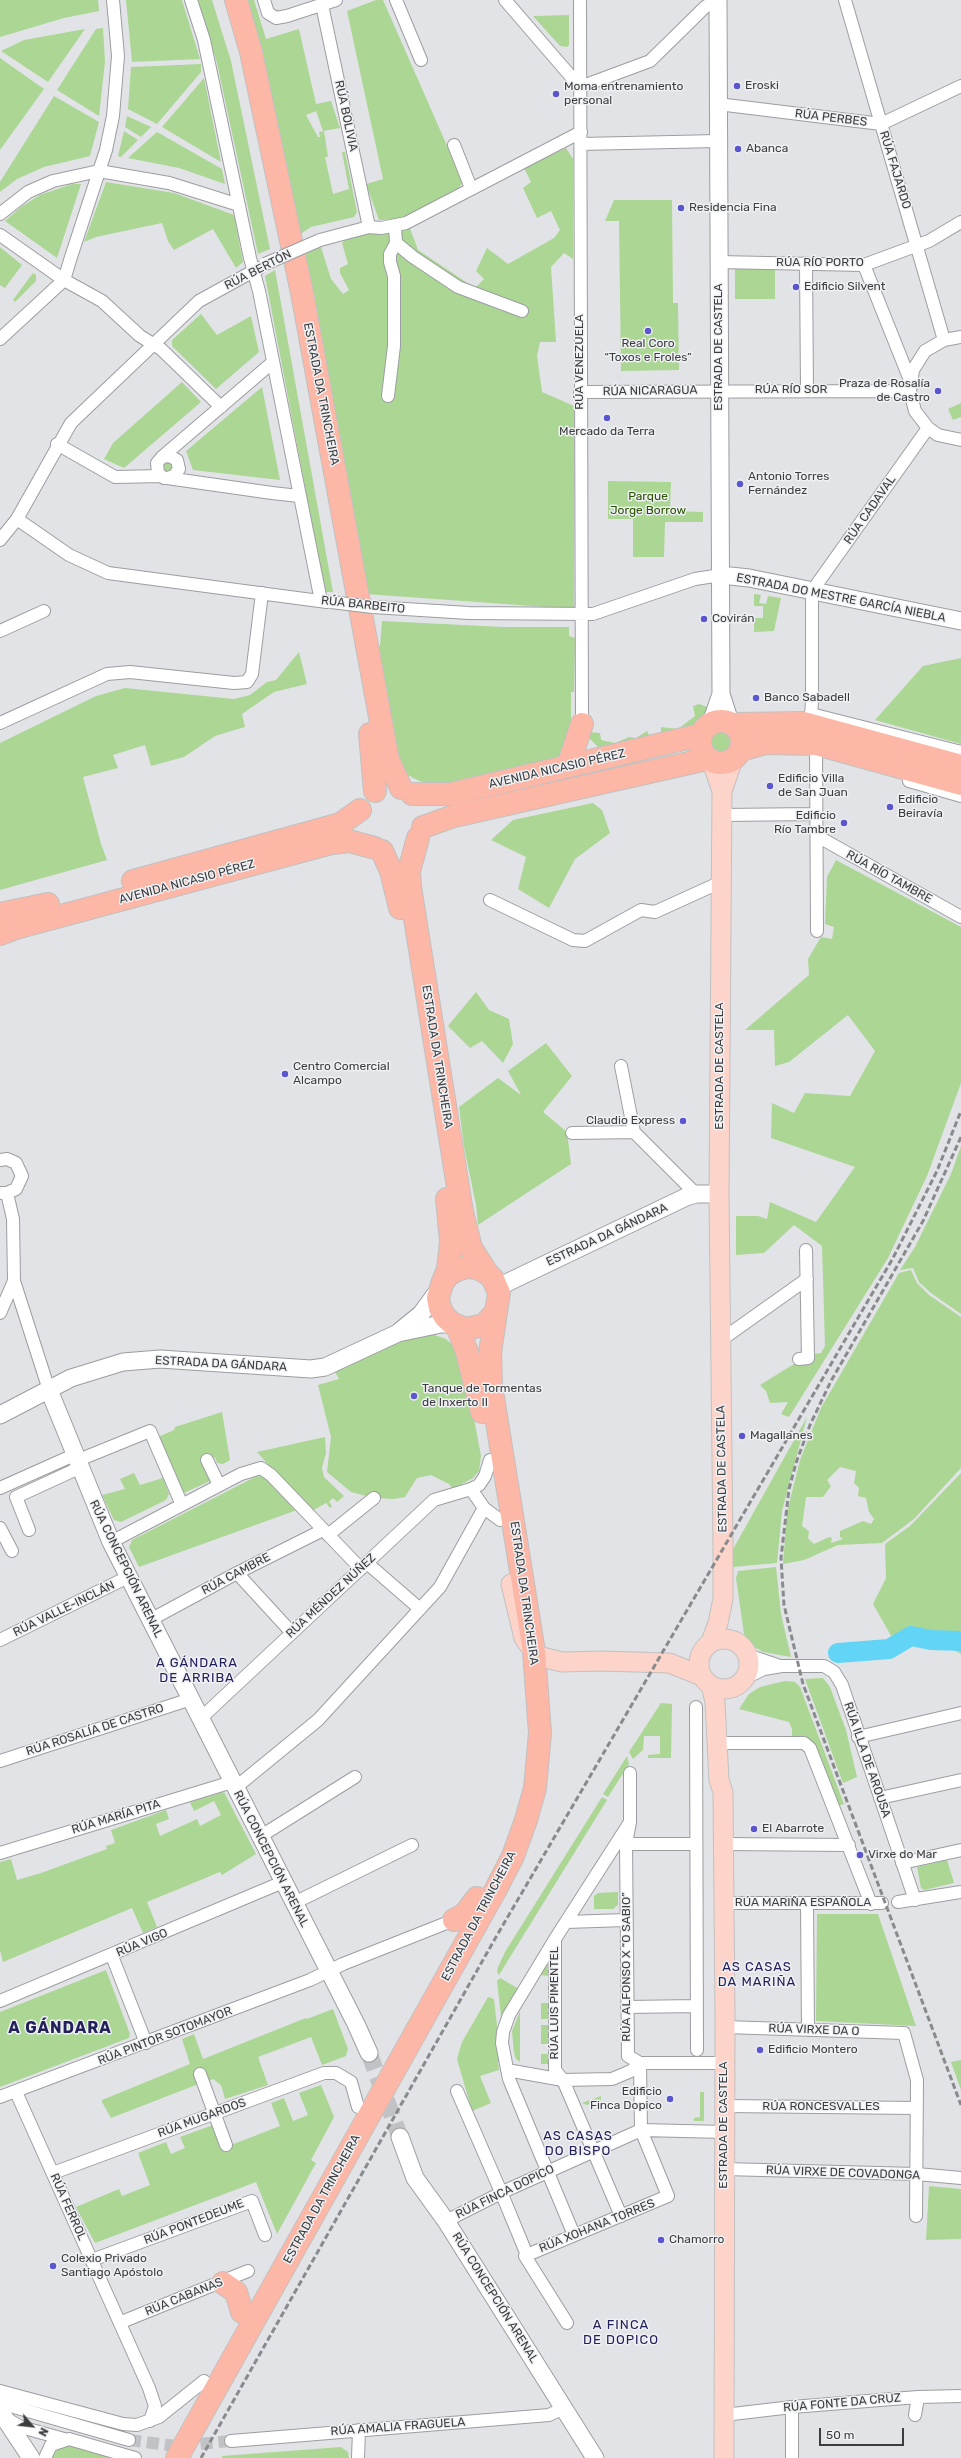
<!DOCTYPE html>
<meta charset="utf-8">
<style>
body{margin:0}
#map{position:relative;width:961px;height:2458px;overflow:hidden;background:#e2e3e7;font-family:Rubik,sans-serif}
canvas{display:block}
.north{position:absolute;left:12px;top:2406px;width:40px;height:40px;-webkit-text-stroke:3px #eff1f4;paint-order:stroke;rotate:118deg;font-size:11px;font-weight:700;line-height:16px;text-align:center;color:#3c3d3e}
.north::after{content:'';display:block;margin:auto;width:14px;height:18px;background:#3c3d3e;clip-path:polygon(50% 0,100% 100%,50% 72%,0 100%)}
.scale{position:absolute;left:819px;top:2428px;width:85px;height:18px;box-sizing:border-box;border:2px solid #3c3d3e;border-top:0;padding-left:5px;font-size:12px;line-height:14px;white-space:nowrap;color:#3c3d3e;-webkit-text-stroke:3px #eff1f4;paint-order:stroke}
</style>
<div id="map">
<canvas width="961" height="2458"></canvas>
<div class="north">N</div>
<div class="scale">50 m</div>
</div>
<script>
const g = document.querySelector('canvas').getContext('2d');
g.lineJoin = 'round';
function paint(path, color) { g.fillStyle = color; g.fill(path, 'evenodd'); }
const toPath = rows => new Path2D(rows.map(r => 'M' + r).join(''));
function strokePath(path, color, width, dash) { g.strokeStyle = color; g.lineWidth = width; g.lineCap = dash ? 'butt' : 'round'; g.setLineDash(dash || []); g.stroke(path); }
function write(font, color, halo, rows, align = 'center') {
  g.font = font + ' Rubik,sans-serif'; g.lineWidth = 3; g.setLineDash([]); g.textBaseline = 'middle'; g.strokeStyle = halo; g.fillStyle = color; for (const [text, x, y, turn = 0] of rows) {
    g.save(); g.translate(x, y); g.rotate((+turn || 0) * Math.PI / 180); g.textAlign = isNaN(turn) ? turn : align; if (halo) g.strokeText(text, 0, 0); g.fillText(text, 0, 0); g.restore();
  }
}
paint(toPath([
 [0,0,98,0,99,11,64,18,0,37],
 [126,0,182,0,200,59,132,62],
 [198,0,212,0,231,61,270,249,258,254,217,63],
 [245,0,254,0,266,39,299,29,316,104,331,101,340,128,323,131,316,111,306,115,318,137,320,137,319,132,324,131,328,157,325,157,333,194,349,189,342,152,345,152,357,212,354,217,311,227,299,235],
 [376,0,383,0,463,182,458,189,401,219,379,220,366,184,383,179,347,11],
 [569,15,569,45,567,47,560,46,533,16],
 [103,28,105,62,99,116,57,90,96,29],
 [85,29,48,82,1,51,24,40],
 [0,58,44,89,0,150],
 [201,64,201,72,157,124,128,109,131,67],
 [204,78,221,162,162,127],
 [54,96,99,122,90,156,44,167,17,179,0,192,0,182],
 [127,116,151,127,141,137,125,127],
 [124,131,138,140,121,157,118,156],
 [157,132,222,169,225,184,179,168,128,158],
 [566,148,573,159,573,259,564,253,551,267,556,342,540,342,537,356,542,392,574,406,574,609,366,594,303,255,321,247,331,279,343,294,349,290,340,273,340,268,348,264,342,243,345,240,344,237,385,231,391,235,409,226,418,250,475,288,484,279,476,271,487,248,508,264,554,238,560,230,551,211,537,218,523,188,531,182,524,168],
 [106,182,174,193,234,215,243,262,236,268,213,229,174,250,168,241,162,223,96,237,84,242],
 [72,184,81,184,57,258,5,221,21,207,40,195],
 [614,200,672,200,673,303,678,303,679,370,621,371,619,221,605,221],
 [0,247,22,265,5,288,0,285],
 [735,269,775,269,775,299,735,299],
 [275,270,333,592,325,592,265,276],
 [33,273,36,275,36,281,15,302,13,300],
 [201,314,217,335,251,316,259,352,216,389,172,346,172,340],
 [182,382,201,402,124,468,104,459,113,443],
 [262,387,280,480,193,470,186,451],
 [961,403,961,417,953,420,948,409],
 [165,459,176,466,165,476,160,463],
 [608,481,671,482,670,511,703,512,703,522,665,522,664,557,633,557,633,519,608,519],
 [754,594,761,595,759,603,766,604,768,596,781,598,774,631,754,632,754,618,763,618,763,606,754,606],
 [382,621,503,627,569,627,569,636,575,638,574,692,571,692,571,740,564,754,559,757,437,785,419,781,408,775,398,761,376,647,380,646],
 [299,652,307,684,274,692,242,714,245,727,215,736,184,757,151,766,145,745,113,755,118,768,83,777,101,844,107,860,0,890,0,743,96,696,125,688,234,699,250,695,267,682,276,680],
 [961,658,961,744,875,720,923,666],
 [699,704,707,707,707,711,697,723,691,729,661,737,661,727,678,729,695,716,693,706],
 [647,731,651,739,599,748,589,738,589,732,600,733,601,740,615,743,629,737,636,738],
 '711 742a10 10 0 1 1 20 0a10 10 0 1 1-20 0Z',
 [593,803,602,810,610,833,575,859,549,908,518,889,526,857,491,840,513,820],
 [836,860,961,927,961,1083,927,1176,888,1258,789,1417,781,1414,788,1402,770,1403,766,1391,760,1385,802,1359,811,1360,814,1354,821,1353,825,1346,822,1246,794,1225,764,1253,736,1255,736,1216,758,1216,767,1219,770,1202,816,1222,855,1167,771,1138,772,1103,794,1113,805,1093,850,1096,875,1051,848,1015,789,1062,775,1066,774,1030,745,1030,809,975,808,959,821,937,832,939,834,927,825,924,827,877],
 [476,992,489,1010,509,1019,513,1044,503,1063,482,1041,470,1048,448,1026],
 [546,1043,572,1076,543,1112,567,1132,571,1164,478,1225,476,1205,464,1147,459,1107,498,1078,521,1095,508,1071],
 [961,1146,961,1314,931,1293,919,1282,913,1268,900,1270,915,1247,951,1174],
 [911,1270,917,1283,929,1295,961,1317,961,1468,914,1519,882,1543,838,1545,804,1560,783,1564,787,1512,800,1460,821,1408,899,1273],
 [840,1467,856,1471,854,1483,859,1488,858,1496,866,1498,869,1512,874,1519,871,1524,863,1521,840,1531,840,1537,843,1539,831,1543,832,1538,829,1537,814,1544,808,1538,809,1531,802,1526,806,1497,823,1497,831,1486,827,1480],
 [432,1334,446,1339,455,1347,465,1370,481,1456,479,1471,473,1478,453,1489,449,1484,431,1475,417,1478,405,1497,394,1499,374,1498,351,1492,327,1472,331,1437,318,1385,339,1379,334,1370,414,1335],
 [222,1412,230,1460,223,1464,217,1463,215,1457,204,1461,211,1478,210,1481,184,1493,156,1438,174,1430,175,1427],
 [807,1417,782,1511,777,1563,733,1567,732,1551],
 [325,1437,326,1453,322,1468,324,1477,344,1496,337,1502,333,1498,329,1502,332,1506,330,1508,326,1503,310,1512,257,1452],
 [134,1473,140,1485,163,1478,169,1494,166,1500,121,1522,114,1520,102,1495,125,1489,120,1479],
 [961,1473,961,1654,917,1630,894,1641,873,1604,886,1578,885,1544,910,1526],
 [257,1476,264,1477,297,1510,139,1567,129,1547,132,1540],
 [776,1567,781,1614,791,1657,763,1652,753,1646,744,1634,736,1578,738,1571],
 [823,1678,830,1687,846,1730,857,1777,843,1783,805,1679],
 [785,1681,795,1682,800,1687,844,1804,838,1806,814,1748,792,1738,792,1729,789,1722,739,1709,749,1694,760,1687],
 [661,1703,672,1704,671,1758,648,1758,648,1755,660,1754,660,1736,644,1736,643,1750,633,1759,629,1752],
 [627,1756,629,1764,608,1797,603,1794],
 [224,1792,256,1854,222,1875,220,1872,147,1902,157,1927,143,1933,132,1908,3,1962,0,1950,0,1862,11,1859,17,1880,41,1873,107,1849,106,1846,115,1843,111,1830,166,1810,169,1819,156,1824,160,1836,197,1819,200,1826,221,1815,214,1801,194,1811,190,1802],
 [602,1797,607,1800,499,1975,497,1972,498,1967,505,1952],
 [947,1860,954,1883,924,1890,921,1888,917,1867],
 [618,1892,618,1905,613,1909,594,1909,594,1896,598,1893],
 [817,1914,878,1914,916,2026,816,2021],
 [549,1959,550,1976,540,1975],
 [106,1970,130,2034,129,2038,0,2087,0,2012],
 [500,1978,519,1989,501,2016,497,1981],
 [488,1997,494,1999,501,2062,498,2062,499,2070,480,2076,491,2103,472,2111,457,2059,462,2042],
 [541,2003,551,2003,551,2019,541,2019],
 [333,2009,348,2049,346,2056,322,2065,311,2037,258,2057,268,2085,225,2099,221,2085,213,2079,209,2081,207,2078,196,2085,111,2118,102,2102,102,2100,190,2064,182,2039,194,2034,203,2059,306,2018,307,2019],
 [520,2011,520,2062,516,2059,514,2053,512,2031],
 [541,2025,551,2025,551,2044,541,2044],
 [541,2054,551,2054,551,2064,541,2064],
 [961,2060,961,2090,951,2062],
 [321,2085,334,2117,311,2160,316,2163,277,2234,256,2182,95,2243,76,2207,119,2189,122,2196,150,2185,138,2153,166,2142,171,2154,185,2148,180,2137,213,2125,220,2148,239,2142,280,2126,271,2103,284,2098,293,2121,308,2115,299,2093],
 [700,2092,704,2092,704,2121,694,2121,694,2118,700,2117],
 [601,2096,601,2100,587,2105,582,2103],
 [929,2186,961,2189,961,2239,926,2240],
 [70,2445,113,2458,52,2458,57,2450,62,2446],
 [341,2447,348,2452,349,2458,222,2458,222,2456]
]), '#acd694');
strokePath(toPath([
 [838,1653,889,1649,911,1636,931,1640,961,1641]
]), '#62d4f5', 20);
strokePath(toPath([
 [129,2440,176,2446,231,2441]
]), '#c1c2c5', 12, [12, 6]);
strokePath(toPath([
 [369,2053,400,2137]
]), '#c1c2c5', 17, [17, 8]);
const street = toPath([
 [191,0,204,40,250,258,259,291,321,601],
 [264,0,268,13,276,18,287,16,336,0],
 [396,0,421,60],
 [505,0,580,87],
 [580,0,582,724],
 [845,0,944,340],
 [322,5,369,227],
 [580,87,650,61,705,7,716,0],
 [718,104,881,124,961,86],
 [581,144,718,141],
 [454,145,471,188],
 [0,214,28,192,53,181,99,171,169,183,239,205],
 [0,235,64,280,102,301,140,336,161,349,221,407],
 [320,240,369,227,381,228,406,223,581,132],
 [396,243,413,257,458,287,522,311],
 [718,262,864,265,929,241,961,222],
 [806,263,807,391],
 [864,265,910,380],
 [961,337,944,340,925,351,913,370,910,391,915,411,928,428,938,435,961,440],
 [0,339,64,280,71,257,106,150,113,116,118,56,113,0],
 [580,392,910,391],
 [388,396,394,346,394,276,390,262,390,254,396,243,395,227],
 [57,444,115,477,161,476],
 [162,457,273,362],
 [167,478,174,476,179,469,177,460,169,456,162,457,157,463,158,473,164,478,167,478,272,493,299,496],
 [17,519,69,555,108,573,327,602],
 [0,540,17,519,71,423,199,301,259,268],
 [373,607,469,613,593,614,695,579,721,575],
 [0,631,44,611],
 [811,714,961,752],
 [0,723,107,674,130,672,234,683,247,682,252,674,262,593],
 [804,723,811,714,812,702,812,591,928,428],
 [816,744,817,931],
 [909,781,961,796],
 [722,815,816,814],
 [817,836,961,917],
 [490,900,573,940,585,941,641,910,655,912,721,882],
 [621,1066,634,1132,696,1194],
 [572,1133,634,1132],
 [0,1160,7,1159,16,1163,22,1176,16,1189,7,1193,0,1193],
 [7,1193,13,1219,14,1281,49,1390],
 [0,1313,14,1281],
 [721,1340,807,1279],
 [799,1359,808,1358,806,1250],
 [207,1460,219,1485],
 [76,1461,150,1431,182,1505],
 [0,1488,74,1455],
 [471,1489,484,1508,500,1520],
 [0,1528,12,1551],
 [29,1530,16,1497,79,1468],
 [328,1535,374,1498],
 [111,1542,241,1474,261,1468,271,1475,361,1569],
 [367,1563,420,1609],
 [237,1573,292,1633],
 [150,1620,237,1573,323,1530],
 [0,1640,128,1577],
 [747,1655,777,1665],
 [745,1678,764,1669,782,1666,824,1666,834,1672,842,1685,915,1900],
 [696,1707,697,2050],
 [200,1719,434,1500,471,1489,479,1485,485,1476,490,1460],
 [858,1737,961,1713],
 [727,1743,804,1743,810,1748,871,1904],
 [0,1761,191,1699],
 [630,1773,630,1822,626,1844,628,2056,640,2063,725,2063],
 [235,1788,318,1720,440,1587,484,1508],
 [880,1798,961,1780],
 [261,1836,355,1777],
 [626,1844,695,1844],
 [723,1844,849,1845],
 [0,1853,232,1782],
 [902,1863,961,1850],
 [898,1902,961,1892],
 [294,1903,412,1845],
 [724,1903,882,1903],
 [807,1904,808,2030],
 [566,1922,626,1920],
 [555,1940,555,2070,563,2080,621,2216],
 [112,1956,146,2043],
 [0,2001,283,1882],
 [627,2007,696,2006],
 [725,2027,904,2033,917,2080,916,2216],
 [507,2070,563,2080,612,2079,631,2071,640,2063],
 [200,2074,226,2145],
 [457,2091,501,2192,527,2255,525,2256,567,2323],
 [16,2092,149,2388,155,2406,150,2421],
 [0,2097,310,1980,343,1964,454,1920],
 [725,2106,917,2108],
 [724,2169,917,2174,961,2178],
 [53,2173,324,2073,336,2073,351,2082,358,2107],
 [446,2221,507,2190,641,2130,725,2132],
 [574,2235,509,2079,502,2043,503,2032,509,2015,555,1939,630,1822],
 [527,2255,668,2196,641,2130,640,2063],
 [92,2260,252,2201,265,2235],
 [119,2321,124,2321,213,2285,223,2283,228,2279,248,2271],
 [0,2391,123,2424,137,2425,159,2417,204,2381],
 [0,2403,129,2440],
 [792,2407,792,2458],
 [724,2415,792,2407,918,2397,961,2396],
 [915,2415,918,2397],
 [7,2419,21,2427,64,2439],
 [231,2441,549,2415,564,2408],
 [45,2458,51,2445,69,2439,135,2458],
 [358,2458,359,2430]
]);
const secondary = toPath([
 [718,0,721,694,730,722],
 [721,575,749,578,961,621],
 [711,723,721,694],
 [498,1287,686,1197,696,1194,719,1194],
 [400,1331,421,1314,440,1288],
 [49,1390,111,1542,356,2024,369,2053],
 [0,1415,71,1378,123,1362,160,1359,311,1369,325,1367,398,1333,441,1324,453,1324],
 [400,2137,415,2178,446,2221,595,2458],
 [0,2411,31,2458]
]);
const primary = toPath([
 [722,791,733,759],
 [511,1584,524,1638,534,1652,542,1657,562,1662,601,1661,669,1663,702,1676],
 '699 1664a25 25 0 1 1 50 0a25 25 0 1 1-50 0Z',
 [711,1642,718,1623,723,1599,723,1547,719,1194,722,791,712,762],
 [711,1685,715,1702,719,1780,723,1792,725,2017,724,2458]
]);
const highway = toPath([
 [236,0,251,52,302,293,388,760,401,788],
 '700 742a21 21 0 1 1 42 0a21 21 0 1 1-42 0Z',
 [733,724,804,723,961,766],
 [370,734,375,791],
 [741,750,766,743,816,744,961,784],
 [568,766,582,724],
 [412,794,451,794,700,735],
 [423,827,454,816,707,759],
 [418,838,409,871,410,887,462,1212,471,1248,487,1273,493,1279,499,1293,496,1312,484,1325,466,1329,453,1324,445,1317,440,1308,438,1298,442,1284,448,1275,457,1270,467,1267,477,1268,487,1273],
 [382,851,391,871,400,908],
 [133,881,340,824,360,810],
 [0,914,48,904],
 [0,934,16,928,332,843,349,841,375,848],
 [442,1284,448,1269,451,1242,447,1199],
 [457,1326,467,1352,482,1412],
 [454,1920,465,1914,477,1898],
 [223,2283,236,2292,242,2312],
 [177,2458,496,1889,513,1856,526,1820,535,1788,540,1733,534,1652,491,1385,490,1353,496,1312]
]);
strokePath(street, '#9c9da1', 14);
strokePath(secondary, '#9c9da1', 19);
strokePath(primary, '#c1c1c1', 21);
strokePath(highway, '#c1c1c1', 24);
strokePath(street, '#fff', 12);
strokePath(secondary, '#fff', 17);
strokePath(primary, '#fdd4ca', 19);
strokePath(highway, '#fcb7a6', 22);
strokePath(toPath([
 [961,1137,923,1221,831,1381,810,1425,796,1463,789,1489,781,1558,784,1605,803,1684,961,2105],
 [201,2458,496,1937,893,1258,937,1171,961,1111]
]), '#898a8d', 3, [6, 3]);
const streetBridge = toPath([
 [265,264,320,240],
 [331,602,373,607]
]);
strokePath(streetBridge, '#9c9da1', 14, []);
strokePath(streetBridge, '#fff', 12);
for (const [x, y, r, color] of [
 [737,86,4,"#5a56ce"],
 [556,94,4,"#5a56ce"],
 [738,149,4,"#5a56ce"],
 [681,208,4,"#5a56ce"],
 [796,287,4,"#5a56ce"],
 [648,331,4,"#5a56ce"],
 [938,391,4,"#5a56ce"],
 [607,418,4,"#5a56ce"],
 [740,484,4,"#5a56ce"],
 [704,619,4,"#5a56ce"],
 [756,698,4,"#5a56ce"],
 [770,786,4,"#5a56ce"],
 [890,807,4,"#5a56ce"],
 [844,823,4,"#5a56ce"],
 [285,1074,4,"#5a56ce"],
 [683,1121,4,"#5a56ce"],
 [414,1396,4,"#5a56ce"],
 [742,1436,4,"#5a56ce"],
 [754,1829,4,"#5a56ce"],
 [860,1855,4,"#5a56ce"],
 [760,2050,4,"#5a56ce"],
 [670,2099,4,"#5a56ce"],
 [661,2240,4,"#5a56ce"],
 [53,2266,4,"#5a56ce"]
]) { const dot = new Path2D(); dot.arc(x, y, r, 0, 2 * Math.PI); g.fillStyle = color; g.fill(dot); strokePath(dot, '#eff1f4', 1.5); }
write('12px', '#3c3d3e', '#eff1f4', [
 ["Eroski",745,86],
 ["Moma entrenamiento",564,87],
 ["personal",564,101],
 ["Abanca",746,149],
 ["Residencia Fina",689,208],
 ["Edificio Silvent",804,287],
 ["Real Coro",648,344,"center"],
 ["“Toxos e Froles”",648,358,"center"],
 ["Praza de Rosalía",930,384,"right"],
 ["de Castro",930,398,"right"],
 ["Mercado da Terra",607,432,"center"],
 ["Antonio Torres",748,477],
 ["Fernández",748,491],
 ["Covirán",712,619],
 ["Banco Sabadell",764,698],
 ["Edificio Villa",778,779],
 ["de San Juan",778,793],
 ["Edificio",898,800],
 ["Beiravía",898,814],
 ["Edificio",836,816,"right"],
 ["Río Tambre",836,830,"right"],
 ["Centro Comercial",293,1067],
 ["Alcampo",293,1081],
 ["Claudio Express",675,1121,"right"],
 ["Tanque de Tormentas",422,1389],
 ["de Inxerto II",422,1403],
 ["Magallanes",750,1436],
 ["El Abarrote",762,1829],
 ["Virxe do Mar",868,1855],
 ["Edificio Montero",768,2050],
 ["Edificio",662,2092,"right"],
 ["Finca Dopico",662,2106,"right"],
 ["Chamorro",669,2240],
 ["Colexio Privado",61,2259],
 ["Santiago Apóstolo",61,2273]
], 'left');
write('12px', '#3c3d3e', '#eff1f4', [
 ["RÚA BOLIVIA",346,116,78],
 ["RÚA PERBES",831,118,7],
 ["RÚA FAJARDO",895,170,73],
 ["RÚA RÍO PORTO",820,263],
 ["RÚA BERTÓN",258,270,-27],
 ["ESTRADA DE CASTELA",719,347,-90],
 ["RÚA VENEZUELA",580,362,-90],
 ["RÚA RÍO SOR",791,390],
 ["RÚA NICARAGUA",650,391,-1],
 ["ESTRADA DA TRINCHEIRA",321,394,79],
 ["RÚA CADAVAL",870,510,-55],
 ["ESTRADA DO MESTRE GARCÍA NIEBLA",841,598,11],
 ["RÚA BARBEITO",363,605,6],
 ["AVENIDA NICASIO PÉREZ",557,769,-13],
 ["RÚA RÍO TAMBRE",889,877,29],
 ["AVENIDA NICASIO PÉREZ",187,882,-15],
 ["ESTRADA DA TRINCHEIRA",437,1057,81],
 ["ESTRADA DE CASTELA",720,1066,-90],
 ["ESTRADA DA GÁNDARA",607,1235,-25],
 ["ESTRADA DA GÁNDARA",221,1364,3],
 ["ESTRADA DE CASTELA",722,1469,-91],
 ["RÚA CONCEPCIÓN ARENAL",126,1569,64],
 ["RÚA CAMBRE",236,1574,-28],
 ["ESTRADA DA TRINCHEIRA",524,1593,82],
 ["RÚA MÉNDEZ NÚÑEZ",331,1596,-43],
 ["RÚA VALLE-INCLÁN",64,1609,-26],
 ["RÚA ROSALÍA DE CASTRO",95,1730,-18],
 ["RÚA ILLA DE AROUSA",867,1760,71],
 ["RÚA MARÍA PITA",116,1817,-17],
 ["RÚA CONCEPCIÓN ARENAL",271,1859,63],
 ["RÚA MARIÑA ESPAÑOLA",803,1903],
 ["ESTRADA DA TRINCHEIRA",479,1916,-62],
 ["RÚA VIGO",142,1943,-23],
 ["RÚA ALFONSO X “O SABIO”",627,1967,-90],
 ["RÚA LUIS PIMENTEL",555,2003,-90],
 ["RÚA VIRXE DA O",814,2030,2],
 ["RÚA PINTOR SOTOMAYOR",165,2036,-21],
 ["RÚA RONCESVALLES",821,2107],
 ["RÚA MUGARDOS",202,2118,-20],
 ["ESTRADA DE CASTELA",724,2125,-90],
 ["RÚA VIRXE DE COVADONGA",843,2173,2],
 ["RÚA FINCA DOPICO",505,2192,-26],
 ["ESTRADA DA TRINCHEIRA",322,2199,-61],
 ["RÚA FERROL",68,2207,66],
 ["RÚA PONTEDEUME",194,2222,-21],
 ["RÚA XOHANA TORRES",597,2226,-22],
 ["RÚA CABANAS",184,2297,-22],
 ["RÚA CONCEPCIÓN ARENAL",495,2298,58],
 ["RÚA FONTE DA CRUZ",842,2403,-5],
 ["RÚA AMALIA FRAGUELA",398,2427,-4]
]);
write('12px', '#2a5301', '#eff1f4', [
 ["Parque",648,497],
 ["Jorge Borrow",648,511]
]);
g.letterSpacing = '1px';
write('13px', '#23215b', '#eff1f4', [
 ["A GÁNDARA",197,1663],
 ["DE ARRIBA",197,1678],
 ["AS CASAS",757,1967],
 ["DA MARIÑA",757,1982],
 ["AS CASAS",578,2136],
 ["DO BISPO",578,2151],
 ["A FINCA",621,2325],
 ["DE DOPICO",621,2340]
]);
g.letterSpacing = '0px';
g.letterSpacing = '1px';
write('bold 16px', '#23215b', '#eff1f4', [
 ["A GÁNDARA",60,2028]
]);
g.letterSpacing = '0px';
</script>
